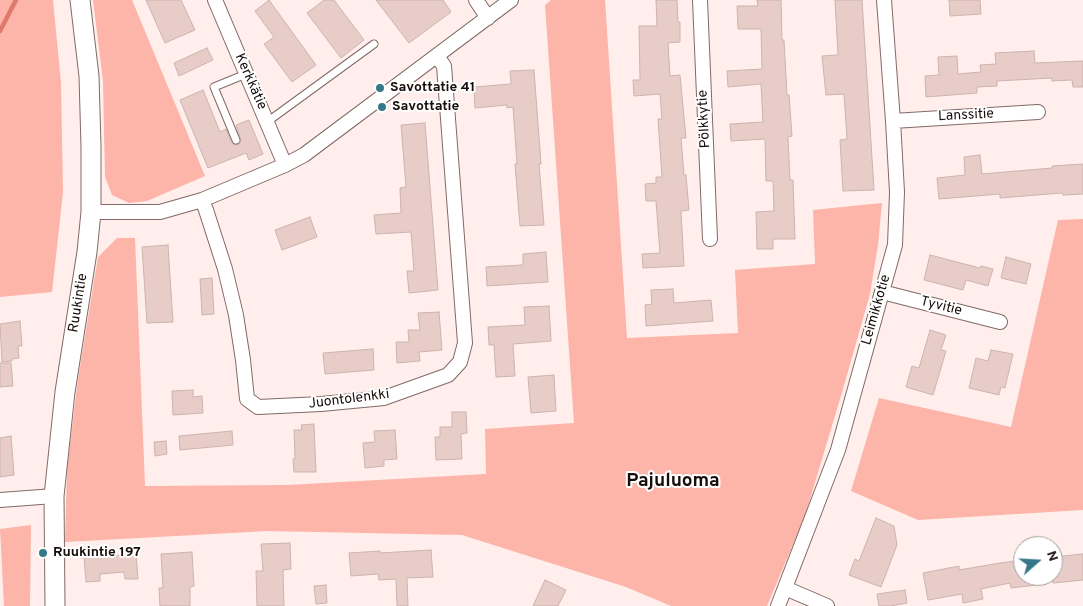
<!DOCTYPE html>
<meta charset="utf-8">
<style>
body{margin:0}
#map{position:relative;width:1083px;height:606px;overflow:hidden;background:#ffeeeb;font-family:Overpass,sans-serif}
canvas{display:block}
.north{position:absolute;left:1013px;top:536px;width:50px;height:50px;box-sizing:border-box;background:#fff;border:1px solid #a29f9e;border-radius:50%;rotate:71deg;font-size:14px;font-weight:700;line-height:20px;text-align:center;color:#170e0c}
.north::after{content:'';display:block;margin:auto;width:18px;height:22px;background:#357889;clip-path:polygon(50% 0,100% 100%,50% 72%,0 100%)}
</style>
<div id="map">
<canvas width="1083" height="606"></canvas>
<div class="north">N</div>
</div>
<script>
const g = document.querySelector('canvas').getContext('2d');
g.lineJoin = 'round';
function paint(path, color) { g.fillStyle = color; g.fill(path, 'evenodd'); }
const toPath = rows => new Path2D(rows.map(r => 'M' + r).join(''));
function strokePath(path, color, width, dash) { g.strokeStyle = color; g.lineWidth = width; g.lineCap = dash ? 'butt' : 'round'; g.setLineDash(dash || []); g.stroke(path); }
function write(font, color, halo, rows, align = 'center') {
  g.font = font + ' Overpass,sans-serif'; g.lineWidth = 4; g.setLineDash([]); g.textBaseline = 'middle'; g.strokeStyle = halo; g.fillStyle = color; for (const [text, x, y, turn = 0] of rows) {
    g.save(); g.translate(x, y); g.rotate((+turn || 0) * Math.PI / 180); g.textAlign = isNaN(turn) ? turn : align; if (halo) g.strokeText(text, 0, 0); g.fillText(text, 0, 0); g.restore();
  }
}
paint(toPath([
 [0,0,53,0,61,83,63,192,52,292,0,297],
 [93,0,132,0,205,176,147,201,129,203,112,195,105,177,103,81],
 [551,0,605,0,627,338,738,333,735,270,815,264,813,210,882,203,878,245,870,294,843,389,805,516,767,606,671,606,626,587,462,535,268,531,65,542,67,469,78,379,98,257,117,238,135,238,145,486,288,485,486,474,485,429,574,423,545,5],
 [1083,219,1083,510,918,520,851,491,879,398,1011,427,1058,220],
 [31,525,30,606,4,606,0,529]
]), '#fdb4a9');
strokePath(toPath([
 [0,31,16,0]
]), '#dd7a6c', 4.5);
const building = toPath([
 [146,0,181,0,195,30,165,43,146,0],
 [269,0,316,65,292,82,264,44,274,37,255,11,269,0],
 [324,0,334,0,364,40,341,58,307,13,324,0],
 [376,0,443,0,451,12,409,43,376,0],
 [656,0,677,0,678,22,680,22,680,42,668,43,670,76,680,75,686,138,681,138,684,175,686,175,689,210,681,211,684,266,643,268,642,254,660,253,656,201,646,201,645,184,656,183,656,177,662,177,658,119,662,119,660,94,634,96,633,80,640,80,639,26,657,26,656,0],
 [757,0,781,0,782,40,784,40,787,95,789,95,792,136,788,137,790,180,793,180,795,239,773,239,773,249,757,249,756,212,774,211,773,181,766,181,765,139,731,141,730,124,763,122,761,84,728,87,727,71,762,69,761,29,738,29,737,6,758,6,757,0],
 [835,0,862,0,874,190,843,191,840,140,847,139,844,94,826,95,822,56,838,55,835,0],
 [949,0,980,0,981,14,950,16,949,0],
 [207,48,213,60,179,76,174,63,207,48],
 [1034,51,1035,63,1083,61,1083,87,1073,87,1072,80,1052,81,1052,78,997,81,997,86,977,87,977,93,926,97,925,76,939,75,938,57,957,56,958,74,981,72,980,65,996,64,995,53,1034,51],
 [534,70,541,164,539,164,544,225,520,226,515,164,517,164,513,107,507,108,507,105,475,108,474,87,511,84,510,71,534,70],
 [203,90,220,132,226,129,231,142,233,144,238,145,240,143,241,140,236,125,249,120,263,154,249,160,246,153,208,168,180,100,203,90],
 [425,123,438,290,409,293,407,271,414,271,411,232,376,234,374,215,401,213,400,188,406,187,401,125,425,123],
 [980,155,982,174,1052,168,1052,166,1083,164,1083,194,1063,195,1062,193,1000,198,1000,194,939,199,937,178,965,175,964,157,980,155],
 [310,217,317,237,282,250,275,230,310,217],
 [168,245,173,322,147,323,142,247,168,245],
 [546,252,548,282,487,286,486,267,523,265,523,254,546,252],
 [930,255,980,268,981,266,993,269,988,286,966,280,963,290,924,280,930,255],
 [1006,257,1031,264,1026,284,1001,278,1006,257],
 [212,278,214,314,202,315,200,279,212,278],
 [673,289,674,303,711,300,713,321,646,326,645,305,652,304,651,290,673,289],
 [549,306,551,341,513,344,515,376,496,377,494,345,489,345,488,327,525,325,524,307,549,306],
 [439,312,442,350,419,352,420,361,397,363,396,342,409,342,408,330,420,330,418,313,439,312],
 [20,321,22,346,18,346,19,358,12,359,12,361,2,362,0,324,20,321],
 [930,330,946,335,941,350,946,351,933,395,906,387,912,366,919,368,930,330],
 [373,349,374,370,325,374,323,353,373,349],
 [991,350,1013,354,1005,388,1001,387,999,395,969,388,976,358,988,361,991,350],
 [0,363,11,363,13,386,0,387,0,363],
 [554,375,556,411,531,413,528,377,554,375],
 [193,390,193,397,202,396,203,413,173,415,172,391,193,390],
 [452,412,466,412,467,433,461,434,462,459,436,460,435,437,440,437,440,427,452,427,452,412],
 [314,424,316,472,294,472,293,459,295,459,294,430,302,430,301,425,314,424],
 [395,430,397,459,384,460,384,466,365,468,363,443,375,442,374,431,395,430],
 [232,431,233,445,180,450,179,436,232,431],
 [11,436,14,475,0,477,0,438,11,436],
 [166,441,167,454,155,456,154,442,166,441],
 [876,518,894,526,897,545,881,587,849,575,855,559,859,561,876,518],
 [290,543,291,569,283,570,284,606,257,606,256,571,263,571,261,544,290,543],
 [431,550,433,577,407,578,408,606,397,606,396,579,379,580,378,574,351,576,349,553,380,551,380,553,431,550],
 [192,552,194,586,190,587,190,606,160,606,159,588,163,588,161,554,192,552],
 [136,554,138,579,125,579,124,572,100,574,100,581,86,582,84,558,136,554],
 [1083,554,1083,580,1053,583,1053,557,1083,554],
 [1023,560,1023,576,1045,576,1045,584,1011,588,1010,583,981,589,983,599,963,603,962,594,928,600,923,573,959,566,959,570,1000,563,1023,560],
 [545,580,566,590,558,606,533,606,545,580],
 [326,585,327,603,316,604,314,586,326,585],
 [905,590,907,603,891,606,879,606,877,594,905,590]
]);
paint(building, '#e7ccc7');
strokePath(building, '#cdb3af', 1);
const lane = toPath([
 [267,122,374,44],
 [236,140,214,87,246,74]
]);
const street = toPath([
 [215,0,285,165],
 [476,0,488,18],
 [700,0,710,239],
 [893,121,1038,112],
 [202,200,206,210,225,269,236,315,243,360,247,399,258,407,321,404,384,398,448,375,460,362,465,343,444,66,437,56],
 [91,212,160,212,202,200,285,165,304,155,511,0],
 [882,292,1000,322],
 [0,500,54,496],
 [785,588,827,606],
 [778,606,838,450,895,245,897,192,893,121,884,0]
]);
const secondary = toPath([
 [55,606,54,496,65,392,87,252,91,212,91,147,89,76,80,0]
]);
strokePath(lane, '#816a66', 9);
strokePath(street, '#816a66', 16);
strokePath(secondary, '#816a66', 21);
strokePath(lane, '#fff', 7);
strokePath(street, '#fff', 14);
strokePath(secondary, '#fff', 19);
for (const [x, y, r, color] of [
 [380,88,5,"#357889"],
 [382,107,5,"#357889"],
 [43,553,5,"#357889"]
]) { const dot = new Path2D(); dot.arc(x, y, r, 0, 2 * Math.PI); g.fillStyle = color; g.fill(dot); strokePath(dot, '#fff', 2); }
write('14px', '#170e0c', '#fff', [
 ["Kerkkätie",250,82,66],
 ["Lanssitie",966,116,-3],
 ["Pölkkytie",705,119,-93],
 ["Ruukintie",79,303,-81],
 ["Tyvitie",941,307,14],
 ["Leimikkotie",877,310,-74],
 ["Juontolenkki",349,400,-7]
]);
write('bold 14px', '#170e0c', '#fff', [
 ["Savottatie 41",390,88],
 ["Savottatie",392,107],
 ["Ruukintie 197",53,553]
], 'left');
write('bold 19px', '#170e0c', '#fff', [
 ["Pajuluoma",673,482]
]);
</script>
